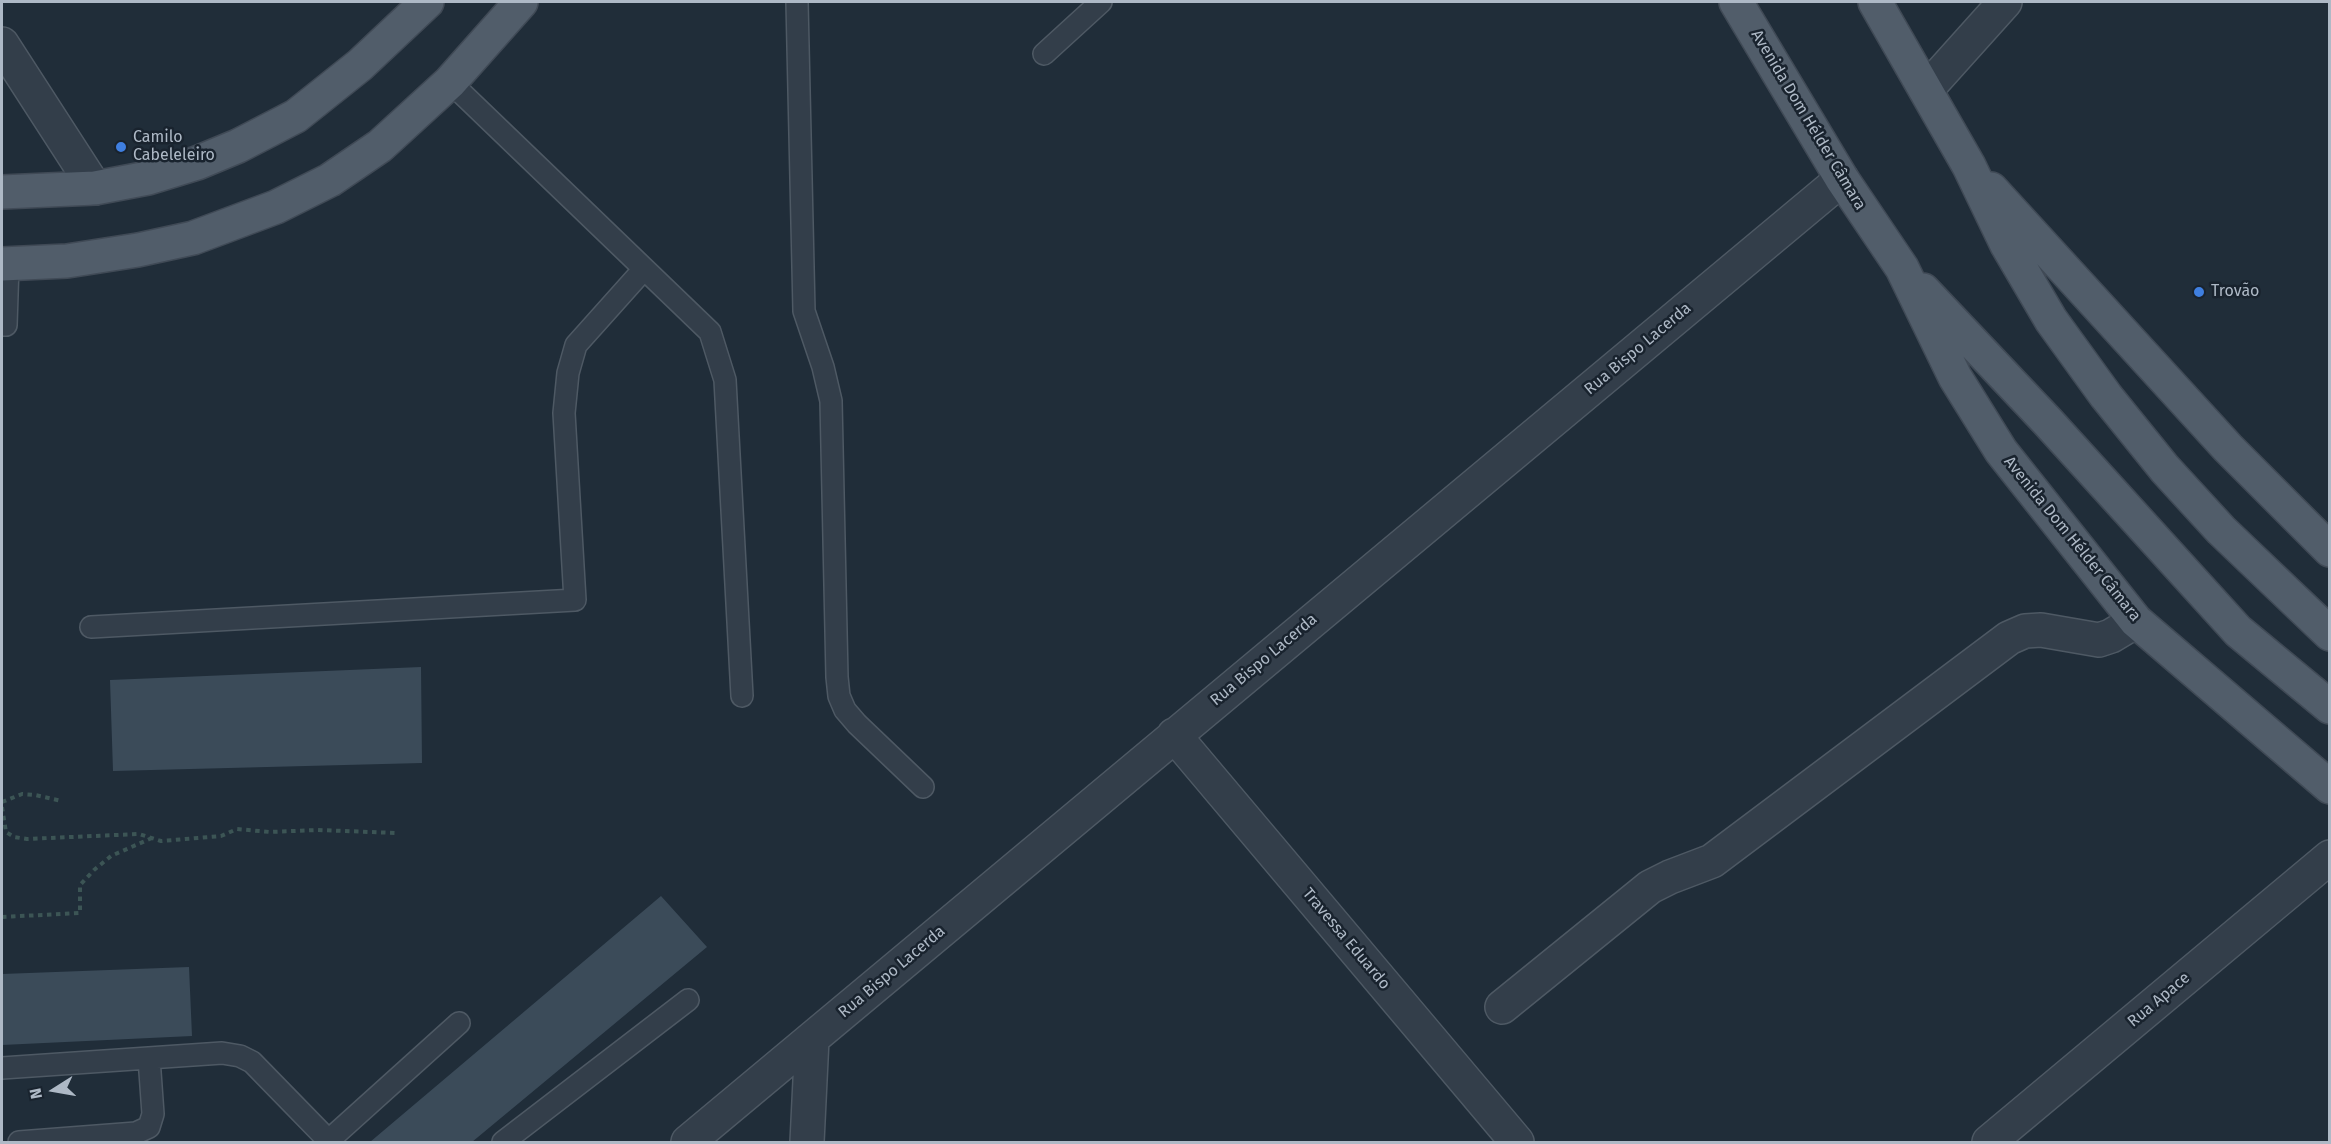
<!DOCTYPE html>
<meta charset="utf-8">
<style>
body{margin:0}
#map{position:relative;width:2331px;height:1144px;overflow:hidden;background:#202d39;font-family:"Fira Sans",sans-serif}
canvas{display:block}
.frame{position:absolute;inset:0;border:3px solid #aeb9c6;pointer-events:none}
.north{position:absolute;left:24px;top:1060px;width:60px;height:60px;-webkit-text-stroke:4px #19232e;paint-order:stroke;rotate:259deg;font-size:16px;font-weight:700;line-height:24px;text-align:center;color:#aeb9c6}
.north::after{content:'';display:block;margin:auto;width:21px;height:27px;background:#aeb9c6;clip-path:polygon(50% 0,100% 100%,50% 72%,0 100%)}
</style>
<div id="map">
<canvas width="2331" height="1144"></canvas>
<div class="frame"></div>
<div class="north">N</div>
</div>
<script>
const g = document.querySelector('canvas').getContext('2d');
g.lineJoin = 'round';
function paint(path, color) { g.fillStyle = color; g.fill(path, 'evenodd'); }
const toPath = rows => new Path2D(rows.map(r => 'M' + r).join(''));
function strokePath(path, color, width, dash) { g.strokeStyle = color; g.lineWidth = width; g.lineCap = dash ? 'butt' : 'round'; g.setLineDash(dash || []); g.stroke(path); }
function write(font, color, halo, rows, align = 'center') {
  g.font = font + ' "Fira Sans",sans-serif'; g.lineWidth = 5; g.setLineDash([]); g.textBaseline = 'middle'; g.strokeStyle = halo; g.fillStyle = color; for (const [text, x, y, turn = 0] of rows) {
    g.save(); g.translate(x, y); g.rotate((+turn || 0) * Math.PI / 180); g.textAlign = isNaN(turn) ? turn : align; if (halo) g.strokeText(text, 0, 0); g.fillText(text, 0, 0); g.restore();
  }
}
paint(toPath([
 [421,667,422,763,113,771,110,680],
 [661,896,707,947,472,1142,370,1142],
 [189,967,192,1036,2,1045,2,974]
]), '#3b4b59');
const service = toPath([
 [797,2,804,311,823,367,831,401,837,677,839,696,845,710,857,724,923,787],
 [1044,54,1101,2],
 [450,82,710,332,725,380,742,696],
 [2,325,6,325,8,265],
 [91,627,575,600,564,413,568,373,576,345,644,269],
 [2,1068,222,1053,240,1056,252,1062,330,1142],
 [328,1141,459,1023],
 [19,1142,136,1133,149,1127,153,1114,149,1058],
 [503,1142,688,1000]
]);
const minor = toPath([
 [2,44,95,188],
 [1926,90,2005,2],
 [1174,735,1517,1142],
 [1502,1007,1650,887,1670,877,1712,861,2009,638,2025,631,2041,630,2099,640,2111,636,2136,621],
 [688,1142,1842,179],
 [807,1142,812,1039],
 [1989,1142,2330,857]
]);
const primary = toPath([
 [1736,2,1842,179,1902,268,1955,377,2001,451,2136,621,2330,787],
 [1875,2,1969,166,2007,245,2051,320,2106,396,2165,469,2221,530,2330,634],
 [1991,189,2228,448,2330,550],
 [2,192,95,188,148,178,197,163,238,146,296,116,360,65,427,2],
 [2,264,67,261,138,250,193,238,276,207,330,180,380,146,450,82,521,2],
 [1923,290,2048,422,2238,631,2330,707]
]);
strokePath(service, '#4e5964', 24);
strokePath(minor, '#4e5964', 36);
strokePath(primary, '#404a56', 36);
strokePath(toPath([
 [2,802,22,794,35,795,62,801],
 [2,807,6,832,14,837,27,839,139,834,161,841,221,836,237,829,270,832,318,830,397,833],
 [2,917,80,913,80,885,94,870,111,856,152,838]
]), '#3c5555', 4, [4.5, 4.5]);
strokePath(service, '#333e4a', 21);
strokePath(minor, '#333e4a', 33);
strokePath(primary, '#515d6a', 33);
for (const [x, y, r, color] of [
 [121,147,6,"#3f7fe0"],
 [2199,292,6,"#3f7fe0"]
]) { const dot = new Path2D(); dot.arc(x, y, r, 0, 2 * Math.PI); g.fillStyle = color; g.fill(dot); strokePath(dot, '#19232e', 2); }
write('16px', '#aeb9c6', '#19232e', [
 ["Avenida Dom Hélder Câmara",1808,120,59],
 ["Rua Bispo Lacerda",1638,349,-40],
 ["Avenida Dom Hélder Câmara",2072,539,51],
 ["Rua Bispo Lacerda",1264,660,-40],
 ["Travessa Eduardo",1346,939,50],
 ["Rua Bispo Lacerda",892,972,-40],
 ["Rua Apace",2159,1000,-40]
]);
write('16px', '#aeb9c6', '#19232e', [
 ["Camilo",133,138],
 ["Cabeleleiro",133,156],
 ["Trovão",2211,292]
], 'left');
</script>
